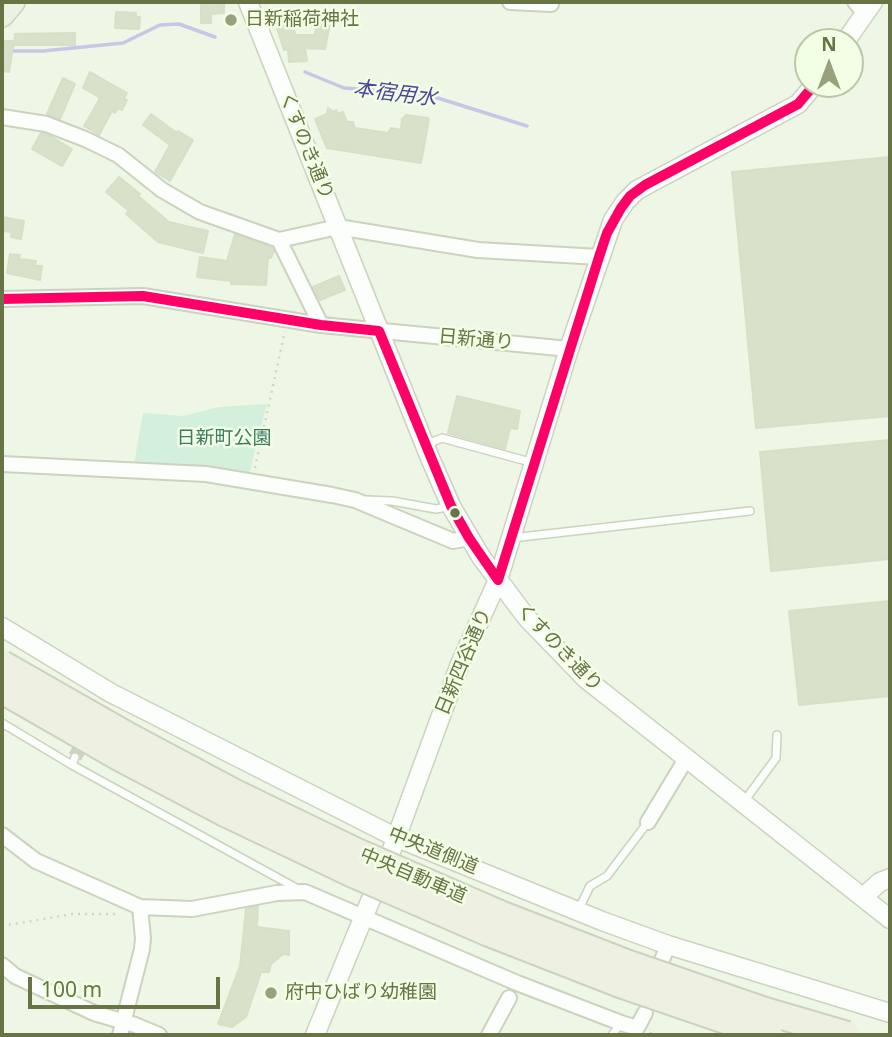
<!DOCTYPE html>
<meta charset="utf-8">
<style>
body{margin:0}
#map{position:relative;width:892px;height:1037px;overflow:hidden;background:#eef7e5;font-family:"Noto Sans",sans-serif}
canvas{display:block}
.frame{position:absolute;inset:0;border:4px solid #687445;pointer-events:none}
.north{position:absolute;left:794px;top:28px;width:70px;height:70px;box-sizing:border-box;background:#f2ffe5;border:2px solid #bbc7a5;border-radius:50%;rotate:0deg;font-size:19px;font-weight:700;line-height:28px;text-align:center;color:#687445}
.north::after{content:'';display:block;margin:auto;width:24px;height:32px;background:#97a27d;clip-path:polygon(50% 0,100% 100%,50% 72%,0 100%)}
.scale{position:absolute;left:28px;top:977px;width:192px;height:32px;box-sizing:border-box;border:4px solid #687445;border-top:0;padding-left:9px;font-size:21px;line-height:24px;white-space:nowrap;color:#687445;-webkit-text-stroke:5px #f2ffe5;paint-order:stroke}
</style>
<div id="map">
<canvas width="892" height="1037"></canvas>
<div class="frame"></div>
<div class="north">N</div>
<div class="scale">100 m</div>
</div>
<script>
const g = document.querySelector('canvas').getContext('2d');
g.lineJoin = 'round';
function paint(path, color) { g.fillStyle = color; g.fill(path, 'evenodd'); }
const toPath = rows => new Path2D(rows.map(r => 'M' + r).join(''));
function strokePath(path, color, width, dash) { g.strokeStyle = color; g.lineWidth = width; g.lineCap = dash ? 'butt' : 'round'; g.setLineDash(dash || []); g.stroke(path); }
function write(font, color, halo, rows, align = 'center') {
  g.font = font + ' "Noto Sans","Noto Sans JP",sans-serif'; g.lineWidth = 5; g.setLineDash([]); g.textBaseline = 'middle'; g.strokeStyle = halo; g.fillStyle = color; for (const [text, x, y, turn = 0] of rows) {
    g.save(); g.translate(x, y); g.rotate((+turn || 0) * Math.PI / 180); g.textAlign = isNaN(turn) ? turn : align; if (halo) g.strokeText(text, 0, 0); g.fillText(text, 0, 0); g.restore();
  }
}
paint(toPath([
 [267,404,249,475,134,464,143,413,183,416,219,407]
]), '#d2f0dc');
strokePath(toPath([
 [2,51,43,51,123,43,160,25,179,24,215,37],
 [305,72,344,88,425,94,527,126]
]), '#c6c7e7', 3.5);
const building = toPath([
 [201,2,224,2,224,13,211,14,211,23,201,23,201,2],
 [116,12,136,13,136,17,140,17,139,29,115,28,116,12],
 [317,16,339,16,330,23,325,49,305,48,307,61,289,62,288,49,284,50,275,22,293,19,295,35,315,35,317,16],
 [75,33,75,45,14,45,15,34,75,33],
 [3,41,14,41,9,72,3,71,3,41],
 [90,72,127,93,124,98,127,100,122,110,118,108,115,113,112,111,99,135,84,126,99,100,99,97,83,88,90,72],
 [63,78,75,84,60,119,47,114,63,78],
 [328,108,334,112,336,110,338,114,343,112,347,122,353,122,355,128,388,133,391,128,401,130,402,119,406,115,428,118,429,119,421,163,327,148,315,119,327,114,328,108],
 [151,114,177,133,178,131,193,140,170,181,155,172,170,145,143,125,151,114],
 [41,133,52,137,72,149,62,166,32,149,41,133],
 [890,157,890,416,756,428,732,172,890,157],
 [119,177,140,194,138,196,169,222,208,231,203,253,158,242,126,214,129,211,106,192,119,177],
 [2,217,24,221,21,239,11,237,12,232,2,231,2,217],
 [235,234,272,248,274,251,271,258,268,257,266,285,231,284,231,281,197,277,200,257,227,261,235,234],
 [10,254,20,255,19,259,36,261,35,266,42,266,40,280,7,273,10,254],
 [339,276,345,290,320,300,313,287,339,276],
 [457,396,520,411,517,429,510,428,505,449,448,433,457,396],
 [890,440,890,559,771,571,760,452,890,440],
 [890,601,890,696,799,705,789,611,890,601],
 [258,906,257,927,289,931,289,955,283,954,271,964,269,972,261,972,246,1017,232,1027,218,1024,240,966,246,909,258,906]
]);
paint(building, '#d8e1ca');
strokePath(building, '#d7dfc7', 2);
strokePath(toPath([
 [75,757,111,693]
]), '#ccd6bd', 14, [14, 7]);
const service = toPath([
 [425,445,442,438,534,463],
 [366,500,392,501,436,509,451,506],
 [512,538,750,511],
 [2,723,72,765,75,757],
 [72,765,298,889],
 [743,803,776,758,777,735],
 [578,911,590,886,607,876,648,822],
 [612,1035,621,1023]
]);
const minor = toPath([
 [510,2,551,4],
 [855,2,865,13],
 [2,117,46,124,85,139,118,155,162,190,200,212,279,240,338,227,478,250,599,257],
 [279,240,321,325],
 [2,299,143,296,321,325,569,349],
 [2,464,206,474,332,495,355,500,453,541,469,538],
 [648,822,686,759],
 [2,835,36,861,140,907,192,909,277,893,305,892,517,983,621,1023,637,1028,645,1013],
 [662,960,668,945],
 [2,965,15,976,32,984,94,1013,135,1025,159,1035],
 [120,1035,142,949,143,938,140,907],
 [489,1035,509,998]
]);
const tertiary = toPath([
 [248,2,430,458,451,506,481,557,527,618,586,679,890,919],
 [845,42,873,2],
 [2,627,111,693,395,837,602,921,668,945,890,1013],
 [391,852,460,664,498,580,569,349,613,220,625,202,637,190,798,104,815,84],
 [863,897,880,882,890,878],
 [315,1035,371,899]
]);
const primary = toPath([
 [2,15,13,2]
]);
strokePath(service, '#cbd3be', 10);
strokePath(minor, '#cbd3be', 18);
strokePath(tertiary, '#cbd3be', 21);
strokePath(primary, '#ccd2bf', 26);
strokePath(toPath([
 [255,468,285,331],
 [2,926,73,914,120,914],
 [650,1033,658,1035]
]), '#d0d6c5', 2.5, [2, 5]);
strokePath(service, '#fcfefb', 7);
strokePath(minor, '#fcfefb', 14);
strokePath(tertiary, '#fcfefb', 18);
strokePath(primary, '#eaf2e2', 23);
const motorwayBridge = toPath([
 [2,664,130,737,235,793,357,852,500,914,629,964,765,1011,847,1035],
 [2,690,117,756,225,813,351,873,489,933,620,984,769,1035]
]);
strokePath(motorwayBridge, '#ccd2bf', 30, []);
strokePath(motorwayBridge, '#eef1e2', 26);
strokePath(toPath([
 [2,299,143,296,321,325,379,331,451,506,469,538,498,580],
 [498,580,599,257,607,233,621,208,630,196,645,185,798,104,815,84]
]), '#f06', 10);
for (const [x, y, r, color] of [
 [231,20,7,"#97a27d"],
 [455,513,6,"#687445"],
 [271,993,7,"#97a27d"]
]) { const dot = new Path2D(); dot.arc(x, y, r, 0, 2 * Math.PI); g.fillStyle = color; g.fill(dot); strokePath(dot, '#f2ffe5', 2.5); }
write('19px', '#687445', '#f2ffe5', [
 ["日新稲荷神社",245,20],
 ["府中ひばり幼稚園",285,993]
], 'left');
write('19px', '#687445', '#f2ffe5', [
 ["くすのき通り",306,146,68],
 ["日新通り",476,340,5],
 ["くすのき通り",559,648,46],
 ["日新四谷通り",464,662,-67],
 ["中央道側道",433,851,22],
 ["中央自動車道",413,876,23]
]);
write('19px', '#3c7b63', '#f2ffe5', [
 ["日新町公園",224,439]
]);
write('italic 21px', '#4c459f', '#f2ffe5', [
 ["本宿用水",395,94,7]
]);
</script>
